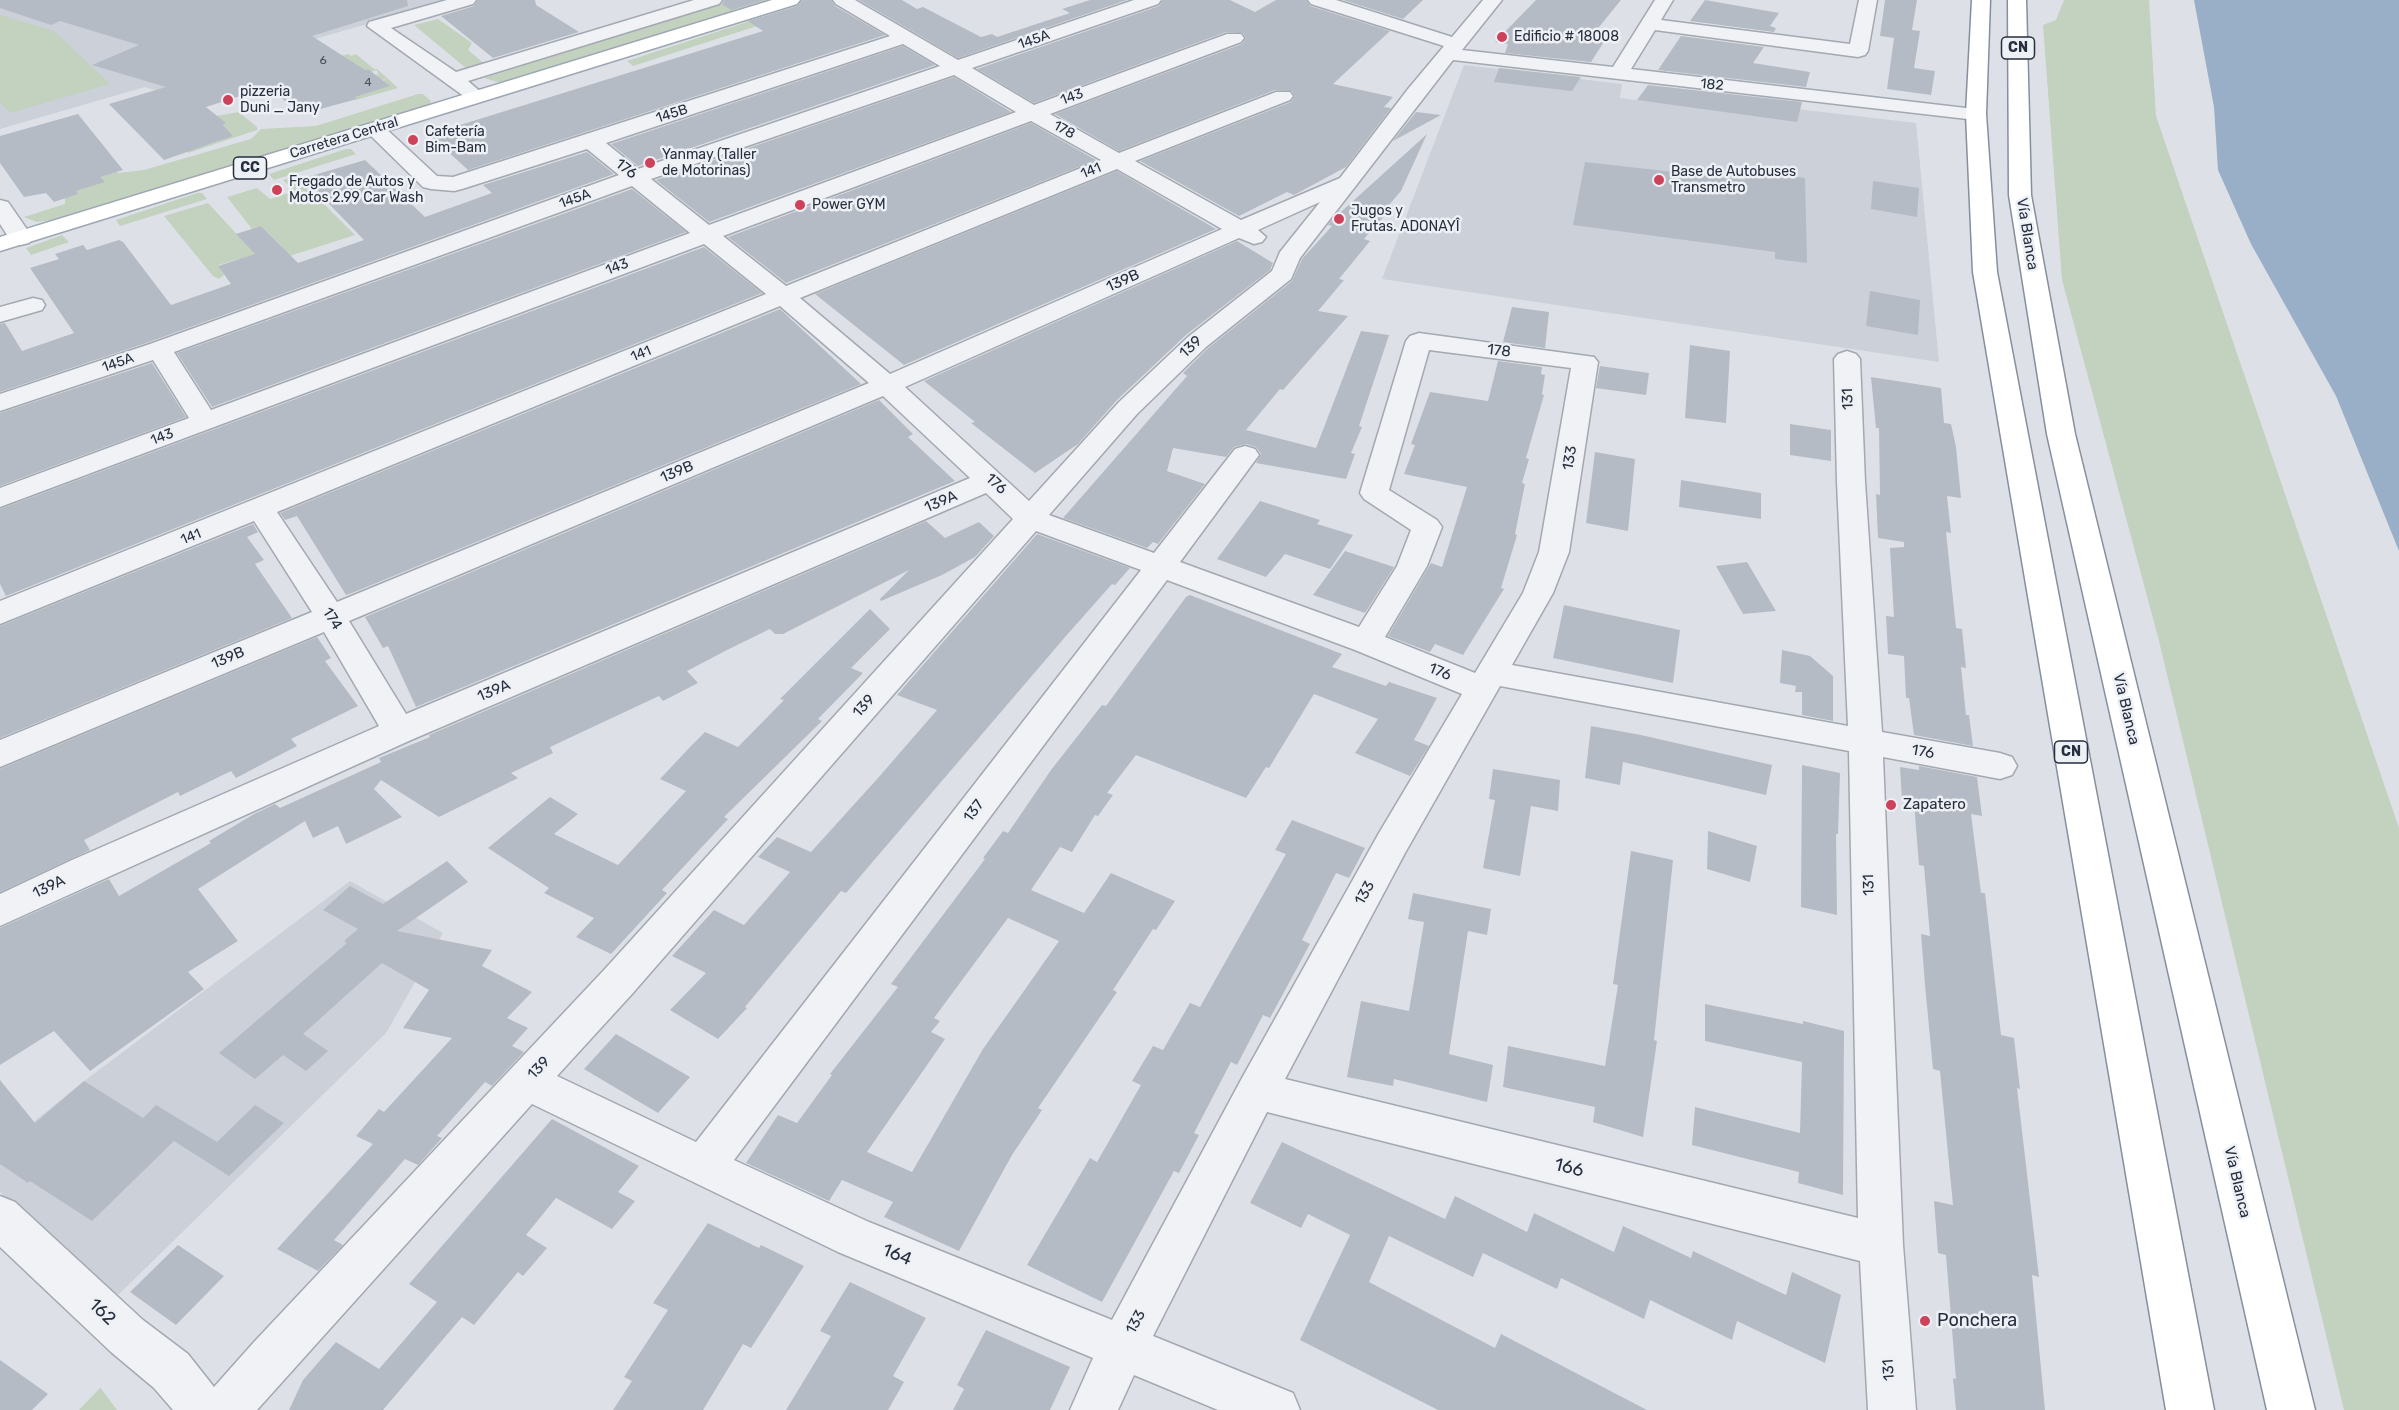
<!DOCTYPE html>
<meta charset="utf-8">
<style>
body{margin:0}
canvas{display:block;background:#dde1e7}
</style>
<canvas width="2399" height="1410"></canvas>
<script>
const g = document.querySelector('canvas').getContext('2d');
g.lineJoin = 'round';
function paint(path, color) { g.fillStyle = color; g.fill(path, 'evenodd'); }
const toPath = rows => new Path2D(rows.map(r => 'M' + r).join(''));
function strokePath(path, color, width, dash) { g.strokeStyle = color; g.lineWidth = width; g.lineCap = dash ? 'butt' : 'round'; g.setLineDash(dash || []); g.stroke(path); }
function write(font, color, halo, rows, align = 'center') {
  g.font = font + ' Rubik,sans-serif'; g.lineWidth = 5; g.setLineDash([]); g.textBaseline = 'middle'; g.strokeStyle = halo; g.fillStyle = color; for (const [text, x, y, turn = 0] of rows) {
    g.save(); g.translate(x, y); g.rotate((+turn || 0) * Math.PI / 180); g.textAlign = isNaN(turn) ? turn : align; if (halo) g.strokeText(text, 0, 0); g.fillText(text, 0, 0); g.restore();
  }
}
paint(toPath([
 [0,0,452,0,311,40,181,99,145,87,0,129],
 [1464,65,1622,84,1620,98,1711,109,1712,99,1916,123,1939,362,1382,279],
 [350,881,443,933,386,1033,118,1295,0,1192,0,1149,83,1082]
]), '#cbd0d9');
paint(toPath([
 [733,0,773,0,501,83,484,78],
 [2064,0,2149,0,2156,116,2399,828,2399,1410,2344,1410,2158,637,2062,280,2043,25,2056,20],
 [799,5,810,9,633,66,627,61],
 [0,15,54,31,110,84,10,113,0,102],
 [438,19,472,43,468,50,486,65,467,69,414,25],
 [348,54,351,56,356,54,374,69,377,69,398,88,349,102,357,100,354,97,389,86,383,81,386,79,382,80,376,75,379,74,376,70,371,72,368,69,345,76,342,56],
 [418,94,423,94,431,101,430,104,61,219,37,222,24,217,65,204,65,198,78,194,76,191,104,182,100,177,114,168,118,173,144,170,251,139,261,129,316,126],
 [239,112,257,127,257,130,188,153,186,151,217,142,231,135,223,125,226,123,216,116],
 [346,149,351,149,356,154,274,180,269,174],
 [296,176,355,235,246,270,239,259,218,265,224,275,219,279,213,276,164,216,208,203,257,256,282,247,261,226,252,229,227,197,257,188,270,199,294,191,283,180],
 [197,193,202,193,207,199,120,226,116,220],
 [62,235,69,242,31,255,26,248],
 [100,1387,117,1410,79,1410,100,1388]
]), '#c3d1bf');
paint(toPath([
 [2194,0,2399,0,2399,551,2336,396,2251,244,2218,170,2214,107]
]), '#98afc7');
paint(toPath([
 [0,0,407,0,408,6,312,36,365,70,368,69,390,86,355,97,357,99,313,111,299,111,288,100,285,101,268,87,206,107,226,123,223,125,233,136,164,160,109,104,166,87,92,65,139,45,60,21,51,25,0,8],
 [478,0,535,0,536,5,579,32,493,58,441,16,474,6],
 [724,0,764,0,731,10,722,4],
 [802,0,831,0,835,6,885,35,468,170,432,137,446,133,444,130,763,31,748,21,798,6],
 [859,0,902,0,917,9,923,7,981,37,992,34,997,37,1070,13,1062,9,1090,0,1127,0,958,58],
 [1163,0,1230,0,1255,12,1276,0,1306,0,1310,6,1390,31,1333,84,1393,97,1384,107,1391,108,1346,167,1294,195,1287,192,1239,216,1140,161,1291,102,1295,96,1292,91,1275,90,1119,151,1055,114,1242,44,1246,38,1243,33,1226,32,1034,103,977,69,1159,6],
 [1343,0,1423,0,1403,19],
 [1536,0,1621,0,1595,32,1609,34,1591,62,1505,53,1508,44,1495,42],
 [1705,0,1779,13,1770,26,1776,28,1774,32,1690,21],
 [1885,0,1917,0,1912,30,1920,31,1914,68,1935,71,1931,95,1887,89,1894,38,1880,36],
 [1681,36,1764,47,1753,63,1810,72,1806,87,1658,70],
 [903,46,935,65,638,166,611,144],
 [1499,68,1581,77,1572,91,1494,82],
 [954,77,1011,112,709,222,656,180],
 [1648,85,1802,102,1797,122,1637,100],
 [1416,112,1441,115,1393,141],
 [78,114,123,170,100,177,105,182,76,191,78,194,54,202,46,193,24,197,0,163,0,136],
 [1031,123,1096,160,786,283,728,237],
 [1427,134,1401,191,1389,205,1393,206,1364,239,1370,241,1339,279,1344,280,1318,311,1348,316,1283,390,1280,389,1246,430,1316,448,1361,331,1389,335,1359,426,1362,427,1351,453,1355,454,1346,479,1256,463,1261,454,1256,447,1246,444,1234,447,1226,457,1173,448,1167,471,1205,484,1158,544,1153,542,1147,548,1063,518,1187,376,1183,373,1182,374,1207,349,1292,281,1302,259,1332,226,1328,225,1331,221],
 [587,152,614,174,149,342,0,392,0,324,5,323,22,351,74,333,30,268,59,259,55,254,83,245,87,250,119,240,123,242,171,305,231,284,218,266,255,254,236,234,261,226,298,263,364,240,304,178,365,160,425,217,492,193,483,185],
 [1585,162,1745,180,1745,171,1805,178,1807,263,1775,259,1775,252,1573,225],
 [1117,171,1216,229,904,365,815,294],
 [1873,181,1919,188,1917,217,1871,209],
 [632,189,686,232,212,407,177,353],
 [1237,241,1273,263,1270,270,1186,335,1117,400,1078,444,1035,473,971,423,975,422,924,381],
 [704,247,762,293,6,596,0,584,0,509],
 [1870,291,1920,300,1918,335,1866,326],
 [1512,307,1549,312,1545,348,1503,342],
 [780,309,861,384,352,593,346,595,297,516,285,520,280,513],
 [1690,345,1730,351,1726,423,1685,418],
 [1498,361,1542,367,1541,374,1545,375,1542,394,1544,395,1526,458,1529,459,1522,483,1525,484,1515,534,1517,535,1501,588,1504,589,1463,655,1435,644,1430,652,1388,636,1431,563,1442,567,1467,487,1404,474,1415,445,1411,444,1430,392,1488,401],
 [152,363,186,417,0,486,0,413],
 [1600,366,1649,373,1646,395,1596,388],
 [1871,377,1941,388,1944,423,1951,424,1956,447,1961,498,1947,496,1951,533,1946,532,1956,628,1962,629,1966,668,1961,667,1966,715,1969,715,1973,746,1914,735,1909,698,1906,698,1904,656,1888,654,1886,616,1894,617,1890,548,1904,547,1904,542,1878,538,1876,494,1880,495,1879,428,1876,428],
 [879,400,913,434,908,437,955,481,416,707,388,646,383,648,365,617],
 [1790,424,1831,430,1831,461,1790,455],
 [1595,452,1635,459,1628,531,1586,523],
 [1681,480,1761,493,1761,519,1679,507],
 [1260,501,1320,520,1317,524,1353,535,1330,569,1285,554,1266,577,1217,559],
 [926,521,945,538,979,522,994,536,975,557,942,575,881,601,880,599,909,570,783,634,775,634,770,629,727,650,687,671,698,683,663,701,659,696,550,747,553,753,511,773,518,778,439,817,381,780,374,789,402,817,346,844,338,826,313,838,305,821,198,889,238,941,188,972,204,989,90,1071,54,1031,0,1065,0,928,109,879,119,896,211,843,209,841,254,814,275,804,280,808,381,762,379,758,430,737,429,735],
 [253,524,258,532,247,537,264,560,255,564,292,618,0,738,0,626],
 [1037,534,1130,568,1115,585,1112,584,1066,636,846,893,841,891,745,1007,747,1008,718,1039,670,1010,706,973,672,956,714,910,744,925,790,872,758,857,777,837,811,852,878,778,937,710,897,695],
 [1345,551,1394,567,1365,613,1313,595],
 [1747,562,1776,611,1743,614,1716,566],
 [1190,595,1342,654,1332,667,1386,686,1389,682,1437,698,1414,740,1429,746,1410,776,1355,753,1378,719,1314,694,1269,768,1266,767,1246,798,1136,755,1107,793,1113,795,1098,816,1095,815,1072,852,1060,847,1031,890,1084,913,1111,873,1175,901,1156,930,1153,929,1113,990,1117,992,1038,1108,1042,1110,1012,1155,959,1251,884,1217,893,1202,842,1180,829,1201,746,1163,778,1115,797,1123,832,1075,830,1074,898,987,891,984,985,859,983,858,1003,831,1008,833,1051,770,1102,705,1106,706,1186,597],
 [1008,918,1059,941,983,1049,912,1172,867,1152,945,1039,931,1032,940,1021,934,1018],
 [1564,605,1680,630,1673,683,1553,658],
 [870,609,890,629,851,668,863,673,818,719,822,721,724,817,728,819,662,890,667,893,611,954,576,937,594,918,544,893,549,888,488,848,550,797,578,814,554,834,618,865,686,791,660,779,691,746,705,732,738,747,784,700,780,699],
 [317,637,331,658,325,661,358,706,291,739,297,746,236,778,231,771,180,796,178,792,84,840,90,850,0,892,0,769],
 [1782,650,1810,656,1833,676,1833,721,1802,715,1802,692,1795,692,1796,686,1780,683],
 [1591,726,1641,735,1772,765,1766,795,1623,762,1620,785,1585,778],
 [1802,765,1840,773,1838,834,1836,834,1837,915,1801,907],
 [1919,766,1977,777,1982,816,1971,814,1981,893,1985,893,2001,1035,2014,1038,2020,1089,2017,1088,2039,1277,2032,1275,2045,1410,1956,1410,1953,1378,1956,1379,1946,1255,1938,1253,1934,1201,1953,1205,1940,1071,1933,1069,1925,985,1921,934,1930,936,1924,866,1919,865,1914,803,1902,800,1900,767,1919,770],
 [1493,769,1560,780,1558,811,1531,806,1520,876,1483,868,1495,800,1489,799],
 [1292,820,1365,848,1349,878,1336,873,1302,940,1310,944,1270,1018,1263,1015,1237,1065,1231,1062,1194,1133,1199,1135,1179,1173,1174,1171,1102,1302,1027,1265,1090,1158,1097,1162,1141,1085,1132,1081,1153,1046,1163,1050,1190,1003,1200,1007,1286,854,1275,850],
 [1708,831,1757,846,1750,882,1707,869],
 [1631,851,1673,860,1654,1040,1657,1041,1643,1137,1593,1122,1595,1107,1503,1087,1508,1046,1605,1066,1618,985,1613,984],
 [447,861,468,882,397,931,492,950,482,966,532,992,507,1018,528,1028,512,1046,524,1052,492,1086,485,1082,437,1136,442,1138,418,1165,405,1159,334,1240,343,1245,318,1271,277,1249,373,1144,356,1136,379,1109,384,1112,452,1038,403,1028,429,990,382,963,303,1034,328,1051,306,1071,283,1055,255,1079,219,1053,347,943,344,941,358,929,323,910,350,886,383,904],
 [1413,893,1491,909,1487,935,1468,931,1449,1054,1493,1065,1487,1102,1394,1079,1393,1086,1347,1077,1361,1001,1409,1011,1424,922,1408,919],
 [1705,1004,1803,1024,1803,1021,1844,1031,1843,1195,1798,1183,1799,1172,1692,1145,1695,1107,1800,1133,1802,1062,1705,1041],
 [616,1034,690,1077,658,1113,584,1069],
 [0,1080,35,1123,84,1081,143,1118,156,1105,217,1142,255,1105,284,1123,229,1176,174,1141,92,1221,30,1181,28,1183,0,1164],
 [552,1119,639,1166,618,1192,635,1201,612,1229,556,1198,526,1235,547,1248,523,1276,518,1272,474,1325,462,1317,383,1410,289,1410,303,1380,336,1342,379,1369,437,1302,409,1284],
 [1282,1142,1445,1219,1455,1196,1527,1232,1534,1213,1614,1252,1623,1226,1691,1258,1693,1251,1786,1295,1792,1272,1841,1295,1825,1363,1737,1321,1732,1340,1650,1300,1644,1319,1561,1278,1557,1289,1483,1253,1473,1277,1389,1236,1369,1282,1495,1348,1501,1334,1647,1410,1438,1410,1300,1340,1350,1235,1308,1214,1301,1228,1250,1203],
 [708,1223,759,1248,761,1245,804,1266,751,1348,743,1344,703,1410,613,1410,632,1381,624,1377,668,1310,653,1303],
 [178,1245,224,1276,176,1325,130,1292],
 [850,1282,926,1318,893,1376,904,1382,888,1410,786,1410,831,1336,820,1331],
 [986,1330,1070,1367,1050,1410,953,1410,964,1389,957,1385],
 [0,1360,48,1394,32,1410,0,1410]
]), '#b5bbc4');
const minor = toPath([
 [447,0,476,0,473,4,391,28,456,72,694,0,722,0,719,4,468,81,482,93,479,97,472,99,465,97,367,26,369,22,447,0],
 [833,0,855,0,958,60,1134,0,1161,0,1158,4,972,68,1034,105,1227,34,1241,34,1244,38,1241,42,1050,114,1119,153,1276,92,1290,92,1293,96,1290,100,1135,161,1241,220,1340,178,1408,89,1444,46,1311,4,1308,0,1336,0,1452,37,1483,0,1502,0,1462,50,1613,67,1655,0,1673,0,1661,20,1850,44,1859,0,1877,0,1868,51,1865,55,1858,57,1655,30,1631,69,1983,110,1986,114,1983,118,1976,120,1453,60,1300,258,1291,279,1206,347,1137,414,1049,515,1154,553,1235,449,1245,446,1255,449,1259,455,1180,562,1359,627,1397,566,1411,530,1364,499,1360,493,1406,341,1410,336,1419,333,1594,357,1598,362,1569,552,1553,593,1512,665,1848,726,1837,482,1834,359,1838,354,1847,351,1856,354,1860,359,1865,482,1882,732,2000,753,2012,757,2017,766,2012,775,2000,779,1883,757,1903,1245,1916,1410,1868,1410,1860,1261,1267,1112,1153,1336,1293,1393,1300,1410,1218,1410,1134,1375,1118,1410,1070,1410,1093,1358,838,1252,532,1104,257,1410,173,1410,154,1388,111,1352,0,1247,0,1196,15,1202,143,1320,188,1354,214,1387,254,1342,604,970,1013,519,986,493,411,740,0,926,0,894,72,860,379,726,324,632,0,767,0,740,312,612,254,521,0,624,0,601,766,294,704,244,0,507,0,488,189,418,153,360,0,411,0,394,150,344,619,175,587,149,462,189,454,191,431,189,423,187,368,133,365,129,368,125,375,123,382,125,437,176,453,177,890,36,836,4,833,0],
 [903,44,940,66,638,169,606,143,903,44],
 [954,75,1016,112,709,225,651,179,954,75],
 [1031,121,1101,160,786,286,723,236,1031,121],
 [1117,169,1222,229,890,374,800,298,1117,169],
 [632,186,690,233,211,410,174,352,632,186],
 [1320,202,1280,252,1272,271,1188,337,1119,402,1029,501,905,387,1239,238,1254,244,1262,242,1266,237,1258,230,1320,202],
 [780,306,869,383,337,602,277,512,780,306],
 [1429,350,1571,368,1539,552,1523,593,1475,673,1385,637,1427,566,1442,527,1437,520,1389,490,1429,350],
 [883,396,970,478,406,714,349,621,883,396],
 [1036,531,1141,570,696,1142,557,1076,632,994,1036,531],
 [1167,580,1355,650,1462,694,1379,833,1242,1078,1112,1320,869,1222,734,1160,1167,580],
 [1500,686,1849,751,1858,1218,1285,1079,1405,853,1500,686],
 [0,200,8,202,33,238,29,243,21,245,13,243,9,238,0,224,0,200],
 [33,298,42,300,45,305,42,310,0,322,0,307,33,298]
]);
const major = toPath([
 [772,0,800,0,797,4,0,251,0,237,772,0]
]);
const highway = toPath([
 [1972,0,1990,0,1986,114,1997,272,2214,1410,2166,1410,1973,272,1966,114,1972,0],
 [2008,0,2026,0,2031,195,2075,434,2315,1410,2267,1410,2047,434,2009,195,2008,0]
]);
strokePath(minor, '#a3a8b1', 3);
strokePath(major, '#9da6b3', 3);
strokePath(highway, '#858f9e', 3);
paint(minor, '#f0f2f6');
paint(major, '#fff');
paint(highway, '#fff');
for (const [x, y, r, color] of [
 [1502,37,6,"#cd4258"],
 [228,100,6,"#cd4258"],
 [413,140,6,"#cd4258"],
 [650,163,6,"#cd4258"],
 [1659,180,6,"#cd4258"],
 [277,190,6,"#cd4258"],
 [800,205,6,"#cd4258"],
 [1339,219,6,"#cd4258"],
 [1891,805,6,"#cd4258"],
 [1925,1321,6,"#cd4258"]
]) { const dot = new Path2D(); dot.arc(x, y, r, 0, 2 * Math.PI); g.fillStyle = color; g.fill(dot); strokePath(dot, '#edf0f5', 2); }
write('12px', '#4a5260', null, [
 ["6",323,61],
 ["4",368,83]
]);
write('14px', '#272f3e', '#edf0f5', [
 ["Edificio # 18008",1514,37],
 ["pizzeria",240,92],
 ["Duni _ Jany",240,108],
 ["Cafetería",425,132],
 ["Bim-Bam",425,148],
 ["Yanmay (Taller",662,155],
 ["de Motorinas)",662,171],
 ["Base de Autobuses",1671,172],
 ["Transmetro",1671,188],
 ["Fregado de Autos y",289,182],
 ["Motos 2.99 Car Wash",289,198],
 ["Power GYM",812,205],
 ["Jugos y",1351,211],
 ["Frutas. ADONAYÎ",1351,227]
], 'left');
write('14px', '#272f3e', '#edf0f5', [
 ["145A",1034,40,-19],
 ["182",1712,85,6],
 ["143",1072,97,-20],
 ["145B",672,114,-18],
 ["178",1064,130,29],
 ["Carretera Central",344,138,-17],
 ["141",1091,171,-22],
 ["145A",575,199,-20],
 ["143",617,267,-21],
 ["141",641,354,-22],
 ["145A",118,363,-19],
 ["143",162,437,-21],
 ["141",191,537,-22]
]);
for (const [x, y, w] of [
 [2018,48,33],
 [250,168,33],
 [2071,752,33]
]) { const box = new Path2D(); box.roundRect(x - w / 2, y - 11, w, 22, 4.5); g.fillStyle = '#edf0f5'; g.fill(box); strokePath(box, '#272f3e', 1.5); }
write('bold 14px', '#272f3e', null, [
 ["CN",2018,48],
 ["CC",250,168],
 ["CN",2071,752]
]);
write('15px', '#272f3e', '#edf0f5', [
 ["176",626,169,38],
 ["Vía Blanca",2027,234,81],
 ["139B",1123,281,-24],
 ["139",1191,347,-43],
 ["178",1499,351,7],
 ["131",1848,399,-92],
 ["133",1570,458,-80],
 ["139B",677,472,-23],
 ["176",996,484,43],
 ["139A",941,502,-23],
 ["174",332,619,58],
 ["139B",228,658,-23],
 ["176",1440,672,22],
 ["139A",494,691,-23],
 ["139",864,706,-48],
 ["Vía Blanca",2126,709,77],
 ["176",1923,752,10],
 ["137",974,811,-53],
 ["131",1869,885,-91],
 ["139A",49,887,-26],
 ["133",1365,893,-61],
 ["139",539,1068,-47],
 ["Vía Blanca",2237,1182,77],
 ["133",1136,1322,-62],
 ["131",1889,1370,-94]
]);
write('15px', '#272f3e', '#edf0f5', [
 ["Zapatero",1903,805]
], 'left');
write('18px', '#272f3e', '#edf0f5', [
 ["166",1569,1168,14],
 ["164",897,1255,22],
 ["162",102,1312,44]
]);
write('18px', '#272f3e', '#edf0f5', [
 ["Ponchera",1937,1321]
], 'left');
</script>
